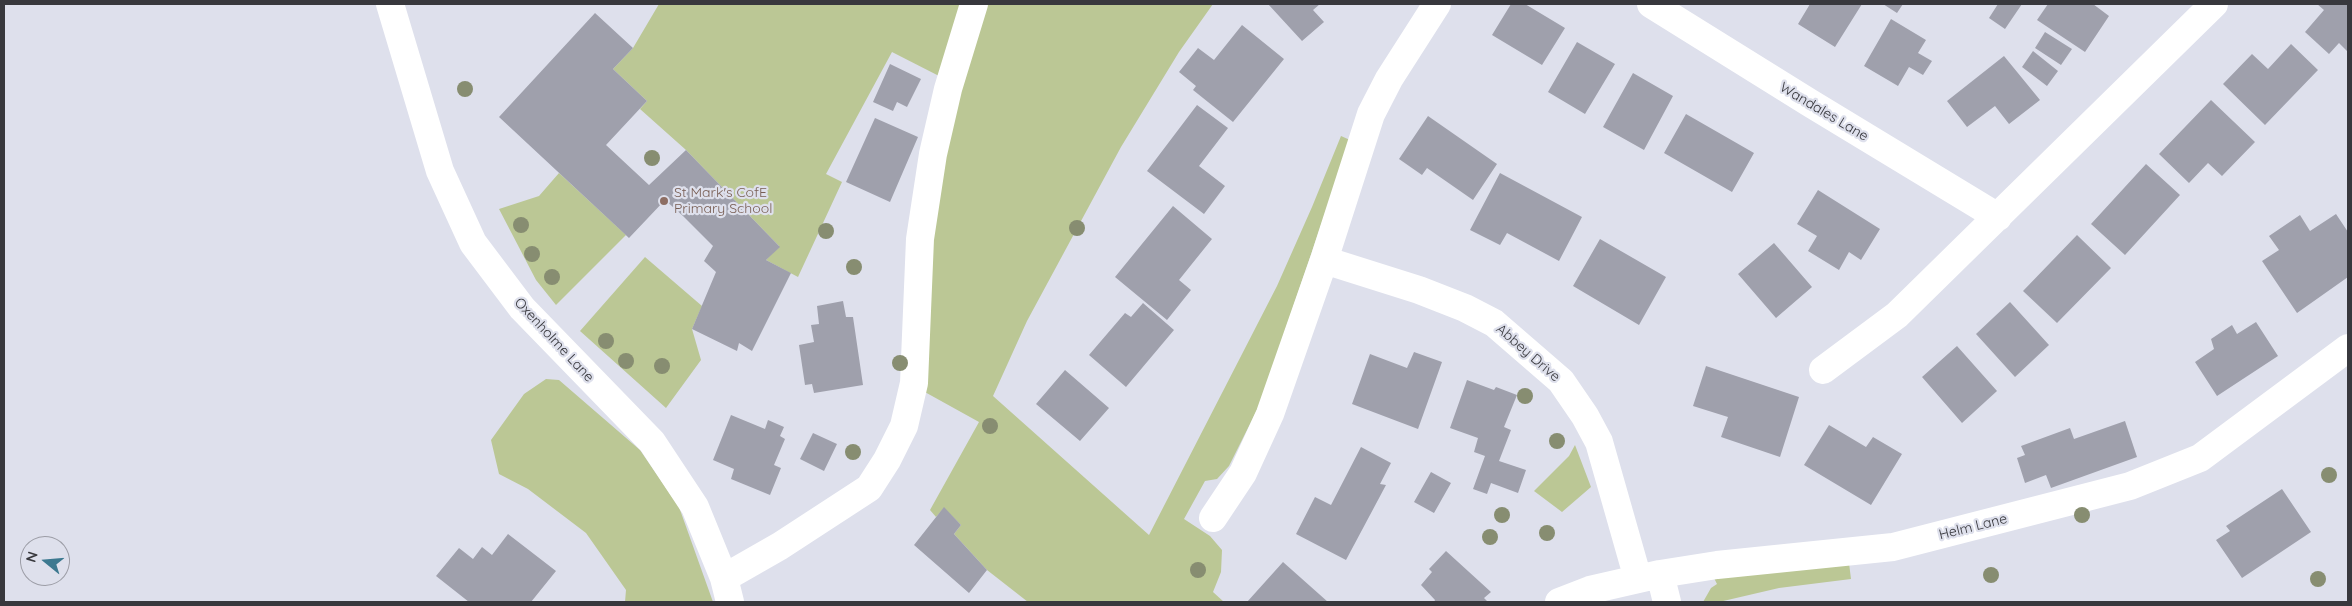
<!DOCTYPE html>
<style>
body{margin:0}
#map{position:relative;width:2352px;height:606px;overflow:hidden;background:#dee0ec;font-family:Quicksand,sans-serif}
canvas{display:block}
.frame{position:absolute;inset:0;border:5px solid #38383d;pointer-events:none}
.north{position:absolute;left:20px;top:536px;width:50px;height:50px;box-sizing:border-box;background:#dee0ec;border:1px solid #9c9da6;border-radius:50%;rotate:287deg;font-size:14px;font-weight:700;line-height:20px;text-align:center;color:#38383d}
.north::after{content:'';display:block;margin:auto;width:18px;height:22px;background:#3d7990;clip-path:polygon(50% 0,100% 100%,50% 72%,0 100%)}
</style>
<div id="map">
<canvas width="2352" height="606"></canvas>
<div class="frame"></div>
<div class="north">N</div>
</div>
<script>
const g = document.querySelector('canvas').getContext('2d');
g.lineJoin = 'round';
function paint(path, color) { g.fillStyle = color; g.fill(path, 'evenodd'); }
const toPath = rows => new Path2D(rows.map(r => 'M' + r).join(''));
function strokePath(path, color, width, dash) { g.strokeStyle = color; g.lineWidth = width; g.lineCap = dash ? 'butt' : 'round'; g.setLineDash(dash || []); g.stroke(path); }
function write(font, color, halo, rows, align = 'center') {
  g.font = font + ' Quicksand,sans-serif'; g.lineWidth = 4.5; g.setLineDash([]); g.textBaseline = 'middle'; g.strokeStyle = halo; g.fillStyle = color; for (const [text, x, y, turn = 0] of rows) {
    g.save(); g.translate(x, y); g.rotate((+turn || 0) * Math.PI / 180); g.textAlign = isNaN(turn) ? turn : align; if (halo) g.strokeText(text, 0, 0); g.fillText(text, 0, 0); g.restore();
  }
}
paint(toPath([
 [659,4,965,4,941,77,892,52,826,174,842,182,798,277,766,260,779,246,686,150,640,109,647,101,613,69,633,48],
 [982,4,1213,4,1179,52,1121,147,1027,321,993,396,1149,535,1277,286,1312,207,1341,136,1350,140,1260,404,1229,466,1217,479,1205,481,1184,519,1210,536,1222,550,1221,572,1213,592,1224,602,1028,602,987,570,954,534,961,525,944,508,936,517,930,510,979,422,923,391,930,240,949,119],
 [559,173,626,235,556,305,536,280,499,209,539,196],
 [645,257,702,306,692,329,701,360,666,408,580,331],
 [546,379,559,380,640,450,679,507,713,602,625,602,626,590,586,533,528,489,499,474,491,440,524,394],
 [1575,445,1591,487,1562,512,1534,491,1569,456],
 [1849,563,1851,579,1779,588,1719,602,1703,602,1711,588,1717,584,1714,578]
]), '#bbc795');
paint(toPath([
 [1268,4,1320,4,1313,10,1324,22,1302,41],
 [1511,4,1525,4,1565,28,1542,65,1492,35],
 [1810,4,1862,4,1835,47,1798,24],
 [1883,4,1903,4,1897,13],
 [1998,4,2022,4,2005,29,1989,18],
 [2048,4,2093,4,2109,16,2085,52,2037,20],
 [2317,4,2348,4,2348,52,2339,43,2329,54,2305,32,2324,10],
 [595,13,633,48,613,69,647,101,606,145,649,185,686,150,780,247,766,260,791,273,752,351,739,343,737,351,692,329,716,272,704,261,713,246,683,216,665,200,629,238,499,117],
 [1891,19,1926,40,1918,53,1932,61,1923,75,1909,67,1898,86,1864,66],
 [1242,25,1284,59,1233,122,1193,90,1196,86,1179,72,1198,48,1214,60],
 [2045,32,2072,49,2061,65,2035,48],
 [1577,42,1615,64,1585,114,1548,92],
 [2291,44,2318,70,2265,125,2223,84,2252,54,2268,69],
 [2033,51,2058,71,2047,86,2022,67],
 [2004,56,2040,100,2009,124,1995,106,1967,127,1947,101],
 [890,64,921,79,907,107,897,102,893,111,873,102],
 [1633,73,1673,96,1644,150,1603,127],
 [2211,100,2255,142,2222,176,2208,163,2189,183,2159,154],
 [1197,105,1228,128,1199,166,1225,186,1204,214,1147,171],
 [1686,114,1754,153,1732,192,1664,153],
 [1428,116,1497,164,1473,200,1427,168,1422,175,1399,159],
 [875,118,918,137,890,202,846,182],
 [2146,164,2180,195,2125,255,2091,224],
 [1500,173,1582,217,1559,261,1507,233,1500,245,1470,230],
 [1818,190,1880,229,1861,260,1849,252,1839,270,1808,251,1817,236,1797,224],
 [1173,206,1212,239,1179,280,1191,290,1167,320,1115,277],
 [2336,214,2348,232,2348,277,2297,313,2262,261,2279,250,2269,236,2300,215,2310,231],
 [2077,235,2111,268,2057,323,2023,291],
 [1600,239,1666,277,1639,325,1573,286],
 [1774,243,1812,287,1776,318,1738,274],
 [843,301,846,317,853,317,863,385,814,393,812,384,805,385,799,345,814,342,811,325,819,324,817,306],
 [2010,302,2049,345,2015,377,1976,334],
 [1143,303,1174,330,1126,387,1089,355,1125,313,1131,317],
 [2256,322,2278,356,2217,396,2195,362,2214,349,2211,339,2232,325,2237,334],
 [1957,346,1997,391,1962,423,1922,377],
 [1414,352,1442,362,1418,429,1352,404,1370,354,1407,368],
 [1706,366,1799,397,1780,457,1721,437,1728,417,1693,406],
 [1065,370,1109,408,1080,441,1036,404],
 [1467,380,1494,390,1496,387,1517,395,1504,427,1511,430,1499,461,1526,470,1518,493,1491,483,1487,494,1473,489,1485,456,1474,452,1478,438,1450,428],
 [731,415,765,429,768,420,784,427,780,436,785,439,774,465,781,468,770,495,731,479,734,469,713,460],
 [2125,421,2137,457,2051,488,2046,475,2025,483,2017,458,2025,455,2021,446,2070,428,2074,439],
 [1829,425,1866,447,1873,437,1902,454,1871,505,1804,465],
 [813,433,837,444,824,471,800,459],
 [1361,447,1391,463,1380,484,1386,485,1346,560,1296,534,1315,497,1331,505],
 [1431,472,1451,483,1434,513,1414,502],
 [2282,489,2311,532,2242,578,2216,540,2230,531,2226,526],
 [944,507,961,525,954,534,987,570,969,593,914,545],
 [508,534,556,571,531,602,469,602,436,576,459,548,473,559,482,547,492,555],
 [1446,551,1491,592,1484,598,1488,602,1434,602,1435,600,1421,585,1432,572,1429,569],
 [1283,562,1328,602,1247,602]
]), '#9fa0ac');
strokePath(toPath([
 [390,4,440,171,473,243,522,308,652,442,695,507,724,578,730,602],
 [1437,4,1389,79,1371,114,1324,260,1419,290,1465,308,1494,323,1561,381,1585,416,1599,442,1638,579],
 [1651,4,1810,103,1998,217],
 [1823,370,1897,315,2214,4],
 [1213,518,1243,473,1270,414,1324,260],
 [1660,574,1667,602],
 [724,578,780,546,869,488,887,460,904,426,914,383,920,239,933,154,948,89,974,4],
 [1559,602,1590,590,1660,574,1717,565,1893,547,2130,486,2200,458,2348,348]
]), '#fff', 28);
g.fillStyle = '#878d71';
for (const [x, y] of [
 [465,89],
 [652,158],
 [521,225],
 [1077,228],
 [826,231],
 [532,254],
 [854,267],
 [552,277],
 [606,341],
 [626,361],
 [900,363],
 [662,366],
 [1525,396],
 [990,426],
 [1557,441],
 [853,452],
 [2329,475],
 [1502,515],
 [2082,515],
 [1547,533],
 [1490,537],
 [1198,570],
 [1991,575],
 [2318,579]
]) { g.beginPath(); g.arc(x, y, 8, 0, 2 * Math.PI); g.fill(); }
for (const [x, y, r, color] of [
 [664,201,5,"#8d6e63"]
]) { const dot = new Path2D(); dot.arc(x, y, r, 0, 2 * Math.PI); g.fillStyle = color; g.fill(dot); strokePath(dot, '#dee0ec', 2); }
write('14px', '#38383d', '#dee0ec', [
 ["Wandales Lane",1824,112,31],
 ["Oxenholme Lane",554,340,47],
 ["Abbey Drive",1528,353,41],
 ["Helm Lane",1973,527,-14]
]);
write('14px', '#785e54', '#dee0ec', [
 ["St Mark's CofE",674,193],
 ["Primary School",674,209]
], 'left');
</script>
